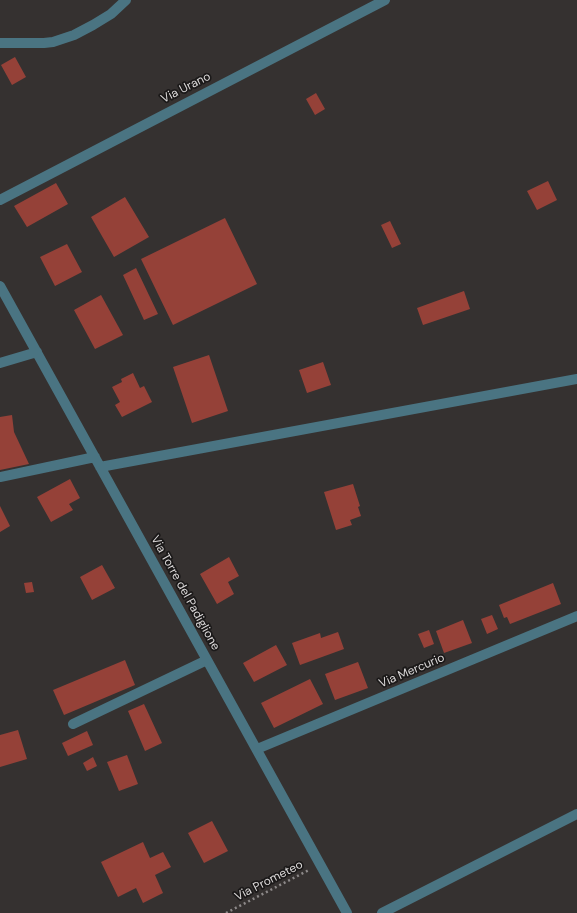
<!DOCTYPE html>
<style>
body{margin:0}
canvas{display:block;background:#353130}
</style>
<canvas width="577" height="913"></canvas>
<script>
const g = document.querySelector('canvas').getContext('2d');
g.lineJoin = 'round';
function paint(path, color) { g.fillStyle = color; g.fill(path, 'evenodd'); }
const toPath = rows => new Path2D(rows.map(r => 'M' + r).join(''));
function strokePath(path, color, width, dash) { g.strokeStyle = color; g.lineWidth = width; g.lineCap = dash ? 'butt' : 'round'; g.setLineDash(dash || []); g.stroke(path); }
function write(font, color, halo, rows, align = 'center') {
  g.font = font + ' "DM Sans",sans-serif'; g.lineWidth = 3.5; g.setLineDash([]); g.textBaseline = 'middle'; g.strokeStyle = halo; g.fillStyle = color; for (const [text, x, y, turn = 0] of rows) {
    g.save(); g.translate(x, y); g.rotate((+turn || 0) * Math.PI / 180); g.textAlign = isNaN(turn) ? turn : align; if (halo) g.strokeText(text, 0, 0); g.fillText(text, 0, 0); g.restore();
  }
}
paint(toPath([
 [15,57,26,77,12,85,1,65],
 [316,93,325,109,315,115,306,99],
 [548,181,557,200,537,210,527,191],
 [56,183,68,204,27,227,14,206],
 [125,197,149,237,114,257,91,217],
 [225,218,257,284,173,325,141,259],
 [390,221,401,244,392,248,381,225],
 [67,244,82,272,55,286,40,257],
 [136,268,158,314,144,320,123,275],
 [464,291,470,309,423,325,417,308],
 [101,295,123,335,95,349,74,310],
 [209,355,228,411,192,423,173,367],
 [323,362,331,385,307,393,299,370],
 [133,373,140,388,144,386,152,402,122,417,115,405,120,402,112,387,122,382,121,379],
 [12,415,14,432,29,464,0,470,0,417],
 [70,479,80,498,69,504,73,510,51,522,37,497],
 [353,484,360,506,358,507,361,516,350,520,352,525,336,530,324,492],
 [0,506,10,526,0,532],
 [229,557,239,576,228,582,234,594,217,604,200,574],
 [102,565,115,588,92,600,80,577],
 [32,582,34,592,26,593,24,583],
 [553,583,561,604,510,624,507,617,504,618,499,605],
 [492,615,498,629,487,634,481,619],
 [463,620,472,643,444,653,436,631],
 [429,630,434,644,424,648,418,634],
 [338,632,344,649,300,665,292,643,320,633,321,638],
 [276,645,287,665,254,682,243,663],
 [125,660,135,685,64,715,53,690],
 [358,662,368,688,335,700,325,674],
 [310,679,323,704,274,728,261,703],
 [144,704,162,743,145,751,128,711],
 [18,730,27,759,0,767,0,735],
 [87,731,93,745,68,756,62,743],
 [127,755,138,784,119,791,107,762],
 [93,757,97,766,87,771,83,763],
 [212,821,228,851,204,863,188,833],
 [143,842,150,858,163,852,171,867,155,875,163,893,143,903,136,888,118,897,101,862]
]), '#954138');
strokePath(toPath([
 [226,913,309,870]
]), '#8d8989', 2.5, [2, 3]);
strokePath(toPath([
 [0,43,44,43,53,42,74,35,93,25,111,14,126,0],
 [0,200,385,0],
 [0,286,347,913],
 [0,363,37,352],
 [100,467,577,379],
 [0,477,95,457],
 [73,724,207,660],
 [257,749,577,616],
 [382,913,577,814]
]), '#4a7482', 10);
write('12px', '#dcd9d9', '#1b1919', [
 ["Via Urano",186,88,-27],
 ["Via Torre del Padiglione",185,593,61],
 ["Via Mercurio",412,671,-23],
 ["Via Prometeo",269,881,-27]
]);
</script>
